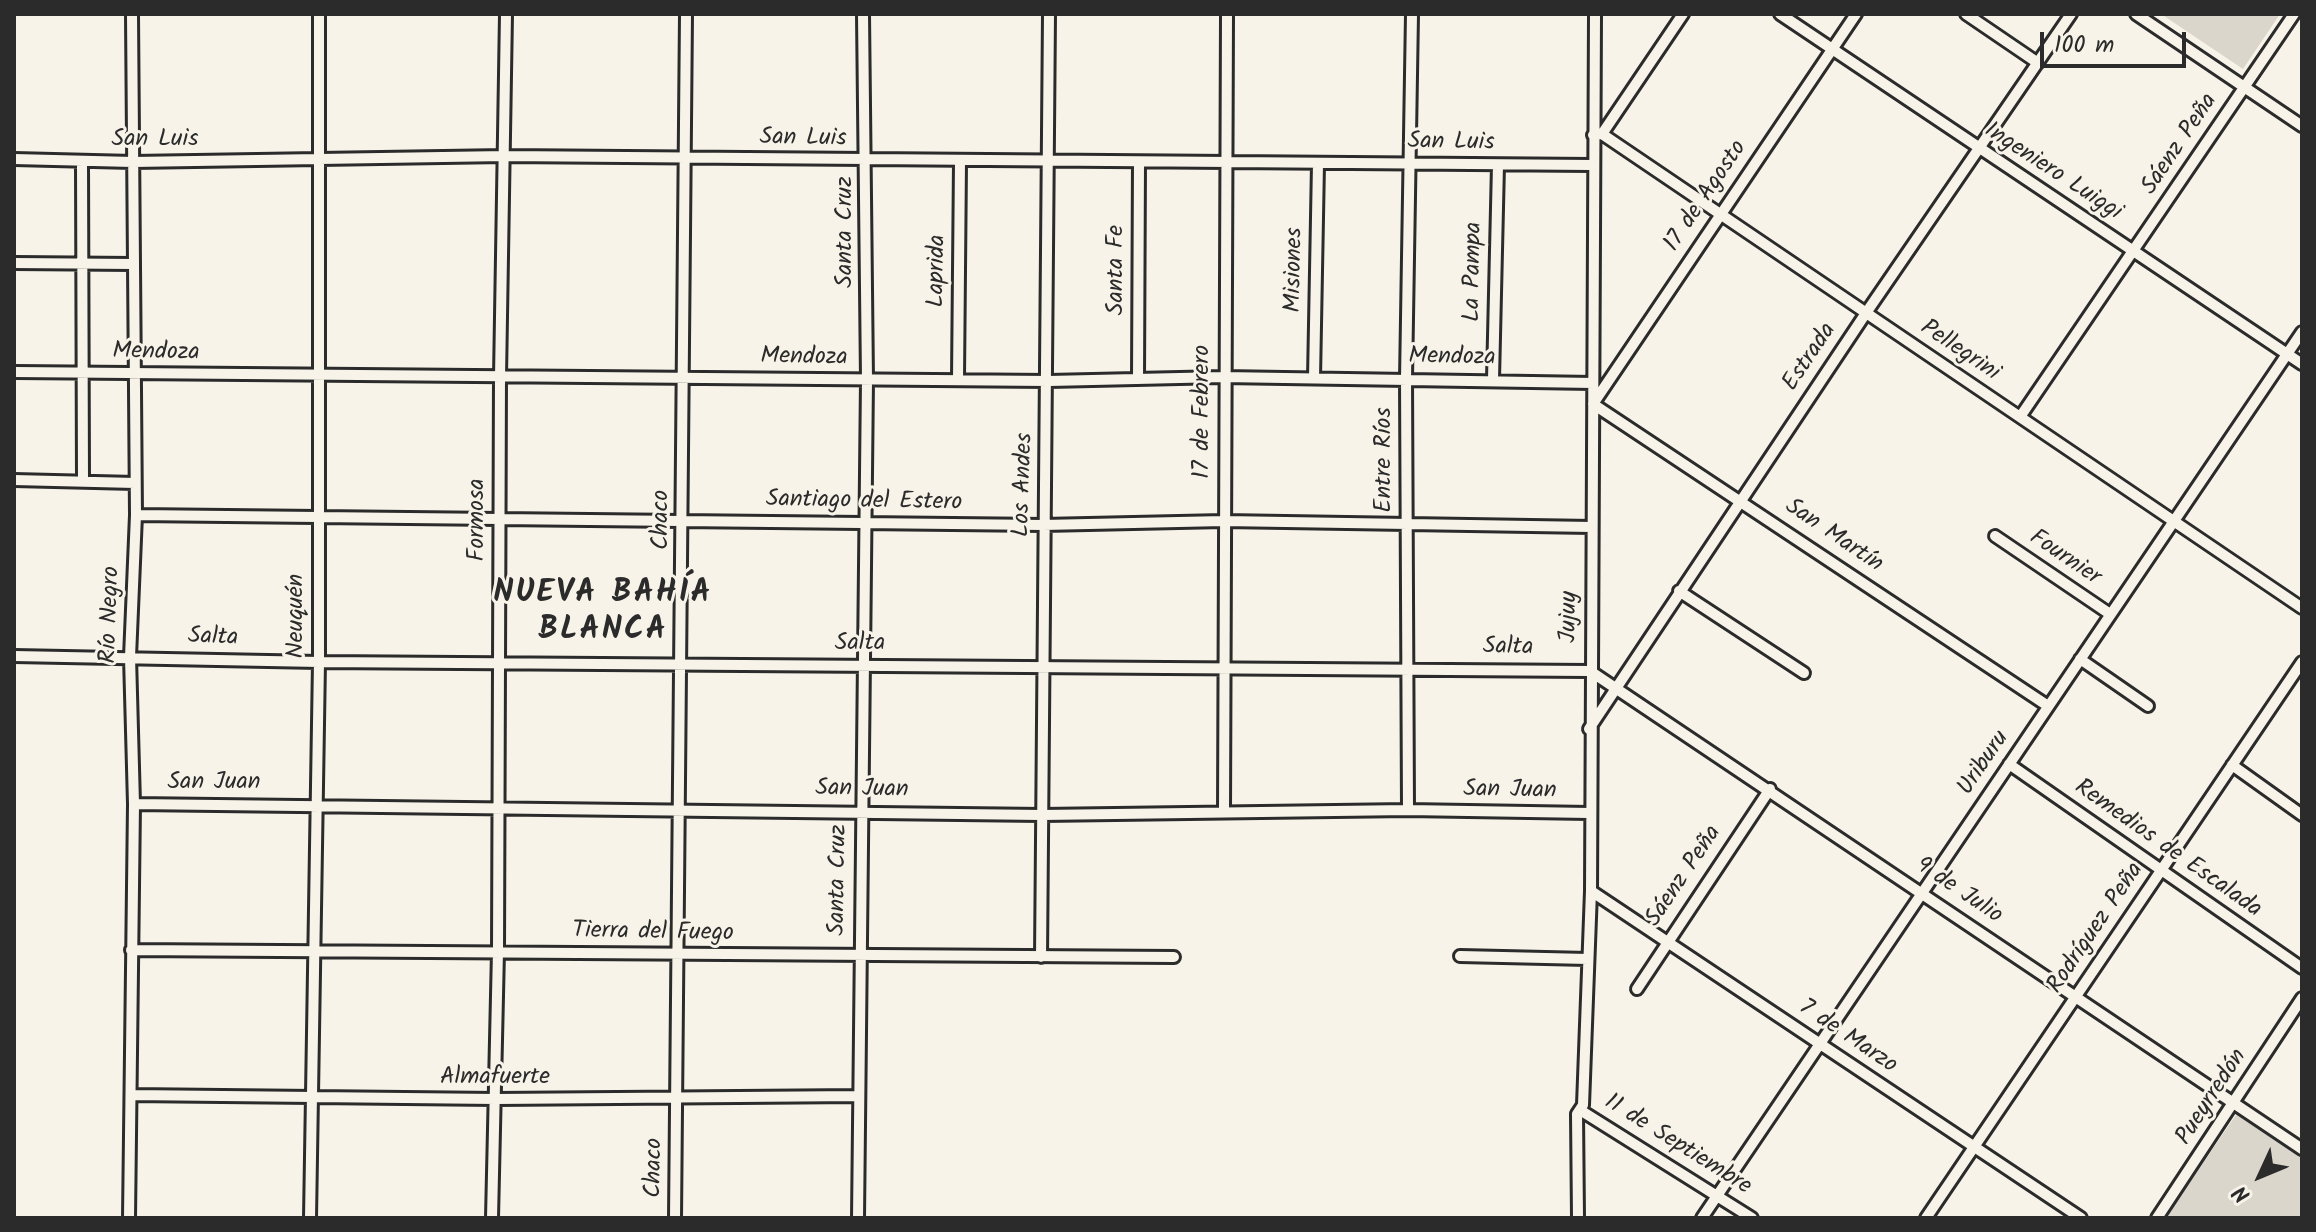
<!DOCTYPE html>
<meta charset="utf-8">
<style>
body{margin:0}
#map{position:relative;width:2316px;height:1232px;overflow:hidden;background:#f7f3e8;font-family:Kalam,sans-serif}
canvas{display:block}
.frame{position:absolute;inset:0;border:16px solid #2b2b2b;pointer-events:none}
.north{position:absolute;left:2220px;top:1136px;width:80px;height:80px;-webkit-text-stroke:6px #f7f3e8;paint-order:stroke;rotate:226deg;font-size:22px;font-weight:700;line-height:32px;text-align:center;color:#2b2b2b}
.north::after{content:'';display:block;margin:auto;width:28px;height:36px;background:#2b2b2b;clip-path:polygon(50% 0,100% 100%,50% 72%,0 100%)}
.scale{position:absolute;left:2040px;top:32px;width:146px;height:36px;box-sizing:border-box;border:4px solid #2b2b2b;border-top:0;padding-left:10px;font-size:24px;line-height:28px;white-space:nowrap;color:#2b2b2b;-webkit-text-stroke:6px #f7f3e8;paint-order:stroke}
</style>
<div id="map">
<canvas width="2316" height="1232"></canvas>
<div class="frame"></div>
<div class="north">N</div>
<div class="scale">100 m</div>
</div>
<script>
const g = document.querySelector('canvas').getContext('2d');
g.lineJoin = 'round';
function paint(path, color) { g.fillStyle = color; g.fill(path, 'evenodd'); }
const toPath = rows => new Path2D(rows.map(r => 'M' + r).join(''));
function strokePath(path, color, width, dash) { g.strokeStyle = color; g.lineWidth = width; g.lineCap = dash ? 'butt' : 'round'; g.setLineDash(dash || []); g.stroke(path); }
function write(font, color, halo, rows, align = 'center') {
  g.font = font + ' Kalam,sans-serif'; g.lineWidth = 6; g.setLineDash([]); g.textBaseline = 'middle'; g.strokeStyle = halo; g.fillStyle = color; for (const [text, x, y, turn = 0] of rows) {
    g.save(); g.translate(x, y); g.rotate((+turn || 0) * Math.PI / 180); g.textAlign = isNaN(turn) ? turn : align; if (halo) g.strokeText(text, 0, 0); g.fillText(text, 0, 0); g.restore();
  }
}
paint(toPath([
 [2161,14,2280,14,2243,69],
 [2238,1112,2302,1152,2302,1218,2165,1218]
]), '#dad6cc');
const street = toPath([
 [1780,14,2302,364],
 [1856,14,1593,404,2048,706],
 [1966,14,2038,63],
 [2136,14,2302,126],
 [1602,134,1683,14],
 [1593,135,1602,134,2302,608],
 [14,159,133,162,505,156,1592,165],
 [82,161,83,481],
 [14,263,133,264],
 [14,372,1049,381,1223,377,1593,383],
 [1314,378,1318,164],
 [958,379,960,162],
 [1138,379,1139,162],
 [1493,379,1498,165],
 [2020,417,2294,14],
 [14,480,135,483],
 [136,515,1043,525,1224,521,1592,527],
 [1995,536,2110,614],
 [1679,591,1804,673],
 [14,656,319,662,1590,671,2302,1149],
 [2080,659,2148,706],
 [1589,729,1866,313,2071,14],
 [2009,764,2302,968],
 [2232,765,2302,815],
 [134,804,1042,815,1408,810,1589,813],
 [1408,810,1406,379,1412,14],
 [1224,811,1227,14],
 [1591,891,2081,1218],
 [131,950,1174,957],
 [1460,956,1588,959],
 [1041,957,1049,14],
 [1637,989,1770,789],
 [131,1095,496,1099,859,1096],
 [1580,1110,1752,1218],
 [129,1218,134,804,130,657,136,515,132,14],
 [310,1218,319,662,319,14],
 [492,1218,498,951,500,377,506,14],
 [675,1218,686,14],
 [858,1218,867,380,863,14],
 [1578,1218,1577,1114,1583,1105,1591,891,1595,14],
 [1702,1218,2302,332],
 [1926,1218,2302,662],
 [2157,1218,2302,998]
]);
strokePath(street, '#2b2b2b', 16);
strokePath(street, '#f7f3e8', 10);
write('24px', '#2b2b2b', '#f7f3e8', [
 ["San Luis",803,140,1],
 ["San Luis",155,141],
 ["San Luis",1451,144,1],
 ["Sáenz Peña",2181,145,-56],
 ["Ingeniero Luiggi",2052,173,33],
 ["17 de Agosto",1707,197,-56],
 ["Santa Cruz",847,232,-90],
 ["Santa Fe",1118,270,-90],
 ["Misiones",1296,270,-89],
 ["Laprida",939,271,-89],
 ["La Pampa",1475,272,-89],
 ["Pellegrini",1959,352,34],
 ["Mendoza",156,354,1],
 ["Estrada",1811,358,-56],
 ["Mendoza",804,359,1],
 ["Mendoza",1452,359,1],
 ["17 de Febrero",1204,412,-90],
 ["Entre Ríos",1386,460,-90],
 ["Los Andes",1025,485,-88],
 ["Santiago del Estero",864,503,1],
 ["Formosa",479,520,-90],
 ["Chaco",663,520,-90],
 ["San Martín",1833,537,34],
 ["Fournier",2064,559,34],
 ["Río Negro",112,615,-88],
 ["Neuquén",298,616,-90],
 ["Jujuy",1571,617,-89],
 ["Salta",213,639,2],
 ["Salta",860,645],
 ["Salta",1508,649,1],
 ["Uriburu",1985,764,-56],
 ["San Juan",214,784],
 ["San Juan",862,791,1],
 ["San Juan",1510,792,1],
 ["Remedios de Escalada",2167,850,35],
 ["Sáenz Peña",1685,877,-56],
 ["Santa Cruz",840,880,-89],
 ["9 de Julio",1958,892,34],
 ["Rodríguez Peña",2097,929,-56],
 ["Tierra del Fuego",653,934,1],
 ["7 de Marzo",1847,1038,34],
 ["Almafuerte",495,1079],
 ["Pueyrredón",2213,1098,-57],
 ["11 de Septiembre",1677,1146,32],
 ["Chaco",656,1168,-89]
]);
g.letterSpacing = '2px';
write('bold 32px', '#2b2b2b', '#f7f3e8', [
 ["NUEVA BAHÍA",603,596],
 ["BLANCA",603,633]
]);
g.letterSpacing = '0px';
</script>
